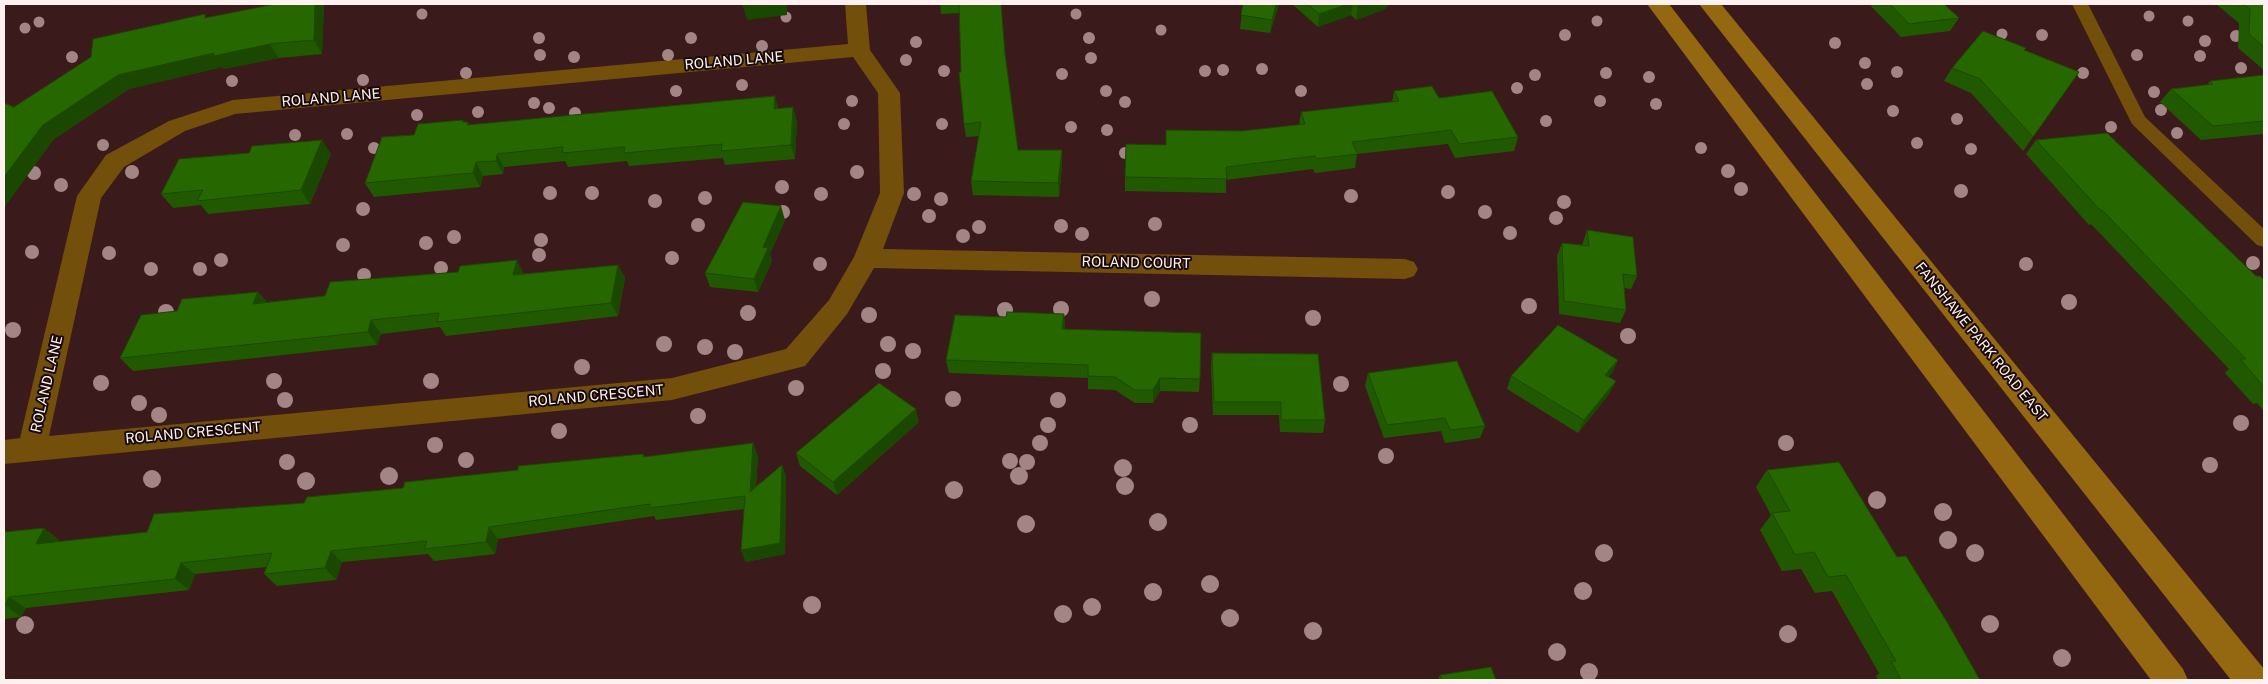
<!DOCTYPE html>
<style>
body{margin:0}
#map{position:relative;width:2268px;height:684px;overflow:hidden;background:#3b1a1c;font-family:"Public Sans",sans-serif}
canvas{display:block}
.frame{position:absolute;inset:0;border:5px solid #fff1f0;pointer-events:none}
</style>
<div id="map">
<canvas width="2268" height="684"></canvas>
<div class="frame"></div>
</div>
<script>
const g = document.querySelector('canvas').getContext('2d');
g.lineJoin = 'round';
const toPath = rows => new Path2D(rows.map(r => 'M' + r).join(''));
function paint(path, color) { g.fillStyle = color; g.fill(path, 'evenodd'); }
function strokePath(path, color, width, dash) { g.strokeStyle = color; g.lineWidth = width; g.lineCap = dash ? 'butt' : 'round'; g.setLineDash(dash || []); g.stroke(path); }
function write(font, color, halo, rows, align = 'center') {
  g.font = font + ' "Public Sans",sans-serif'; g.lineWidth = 4; g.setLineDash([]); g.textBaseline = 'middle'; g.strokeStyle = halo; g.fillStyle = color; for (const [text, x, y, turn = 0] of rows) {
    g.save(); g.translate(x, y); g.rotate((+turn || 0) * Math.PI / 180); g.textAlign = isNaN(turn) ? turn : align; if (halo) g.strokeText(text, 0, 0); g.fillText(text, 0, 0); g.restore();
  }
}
paint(toPath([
 [2072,4,2088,4,2145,117,2264,229,2264,247,2257,245,2132,124,2072,4]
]), '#724f0a');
paint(toPath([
 [845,4,866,4,870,50,900,93,904,193,883,249,1405,259,1414,262,1418,269,1414,276,1405,279,874,268,847,314,805,366,672,400,4,464,4,440,20,438,77,196,106,155,169,121,233,100,848,44,845,4],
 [853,57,878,93,880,193,854,257,829,300,786,349,672,378,49,436,101,198,124,167,185,131,235,114,853,57]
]), '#724f0a');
paint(toPath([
 [1647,4,1669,4,2183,669,2188,680,2151,680,1647,4],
 [1699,4,1721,4,2264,669,2264,680,2231,680,1699,4]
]), '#946811');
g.fillStyle = '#a48585';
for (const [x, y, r] of [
 [422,14,5.5],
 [1076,14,5.5],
 [2149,16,5.5],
 [786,17,5.5],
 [1597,21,5.5],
 [2188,21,5.5],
 [39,22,5.5],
 [25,28,5.5],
 [1161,30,5.5],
 [2002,34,5.5],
 [1565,35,6],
 [2042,35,6],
 [2236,36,6],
 [539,38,6],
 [691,38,6],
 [1089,38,6],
 [2205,41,6],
 [916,42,6],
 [1835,43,6],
 [762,46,6],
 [540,55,6],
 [668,55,6],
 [2137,55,6],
 [2200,56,6],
 [72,57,6],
 [574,57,6],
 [1091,58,6],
 [906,60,6],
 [1865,63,6],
 [2241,68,6],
 [1262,69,6],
 [1223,70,6],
 [944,71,6],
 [1205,71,6],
 [1897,72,6],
 [466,73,6],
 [1606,73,6],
 [2083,73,6],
 [1062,74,6],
 [1535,75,6],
 [1649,77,6],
 [363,80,6],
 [232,81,6],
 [1867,84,6],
 [742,85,6],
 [1517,88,6],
 [676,91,6],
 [1106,91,6],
 [1301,91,6],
 [2154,92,6],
 [852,101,6],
 [1600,101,6],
 [1125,102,6],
 [534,103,6],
 [1656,104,6],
 [549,108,6],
 [2161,110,6],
 [1893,111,6],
 [478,112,6],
 [575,113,6],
 [417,115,6],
 [1957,119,6],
 [1546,121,6],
 [844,124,6],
 [942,124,6],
 [1071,127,6],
 [2111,127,6],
 [1107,130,6],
 [2177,133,6],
 [347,134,6],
 [295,135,6],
 [1917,143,6],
 [103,145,6],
 [374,148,6],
 [1701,148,6],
 [1971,149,6],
 [1125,153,6],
 [1728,171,7],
 [132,172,7],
 [857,172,7],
 [34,173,7],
 [61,185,7],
 [782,187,7],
 [1741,189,7],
 [1961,191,7],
 [1448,192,7],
 [550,193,7],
 [592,193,7],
 [821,194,7],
 [914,194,7],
 [1351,196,7],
 [705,198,7],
 [941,199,7],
 [655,201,7],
 [1564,202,7],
 [363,209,7],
 [783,212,7],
 [1485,212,7],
 [929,216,7],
 [1556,218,7],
 [1155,224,7],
 [698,225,7],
 [1061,226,7],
 [979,227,7],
 [1510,233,7],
 [1082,234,7],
 [963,236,7],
 [454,237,7],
 [541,240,7],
 [426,243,7],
 [343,245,7],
 [32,252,7],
 [109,253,7],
 [539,255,7],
 [672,258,7],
 [221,260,7],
 [2253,263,7],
 [820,264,7],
 [2026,264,7],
 [441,268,7],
 [151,269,7],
 [200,269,7],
 [364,275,7],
 [1152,299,8],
 [2069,302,8],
 [1529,306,8],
 [1061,309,8],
 [1005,310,8],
 [166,312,8],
 [748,313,8],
 [869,315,8],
 [1313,318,8],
 [13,330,8],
 [1628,336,8],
 [664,344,8],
 [888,344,8],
 [705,347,8],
 [913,351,8],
 [735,352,8],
 [582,367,8],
 [883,371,8],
 [274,381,8],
 [431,381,8],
 [101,383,8],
 [1341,384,8],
 [796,388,8],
 [953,399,8],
 [285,400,8],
 [1058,400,8],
 [139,403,8],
 [159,415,8],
 [698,416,8],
 [2241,423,8],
 [1048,425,8],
 [1190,425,8],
 [559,431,8],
 [1040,443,8],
 [1786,443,8],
 [435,445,8],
 [1386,456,8],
 [466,460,8],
 [1010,461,8],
 [287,462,8],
 [1027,462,8],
 [2210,465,8],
 [1123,468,9],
 [389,476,9],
 [1019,476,9],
 [152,479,9],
 [306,481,9],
 [1125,486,9],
 [954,490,9],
 [1877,500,9],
 [1943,512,9],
 [1158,522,9],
 [1026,524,9],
 [1948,540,9],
 [1604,553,9],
 [1975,553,9],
 [1210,584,9],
 [1583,591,9],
 [1153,592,9],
 [812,605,9],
 [1092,607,9],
 [1063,614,9],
 [1230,618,9],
 [1990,624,9],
 [25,625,9],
 [1313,631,9],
 [1788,634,9],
 [1557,652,9],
 [2062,658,9],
 [1589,672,9]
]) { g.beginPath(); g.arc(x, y, r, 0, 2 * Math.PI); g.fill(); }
paint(toPath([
 [324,4,322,54,279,58,223,69,222,67,129,89,54,139,14,107,207,17],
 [940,4,1001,4,1005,59,1018,150,1062,164,1059,197,973,195,971,181,979,136,966,137,964,124,961,72,960,13,941,14],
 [1243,4,1279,4,1270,33,1240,29],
 [1292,4,1389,4,1385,9,1356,20,1351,15,1318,27],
 [1872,4,1944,4,1959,18,1950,31,1901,37,1871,6],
 [2216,4,2264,4,2264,70,2238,48,2239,23],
 [2024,50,2079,72,2023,151,1971,93,1944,81,1952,68],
 [2264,75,2264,134,2201,140,2160,102,2171,89,2207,85,2210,81],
 [1394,91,1439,98,1518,137,1514,151,1455,158,1448,144,1357,154,1355,168,1315,173,1313,169,1226,180,1226,193,1125,191,1125,177,1242,131,1299,125,1301,112,1392,102],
 [778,109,797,121,795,159,725,165,723,158,629,166,627,161,568,167,565,161,504,167,503,174,483,176,480,187,374,197,365,183,414,135,463,120,464,122,468,122,469,125],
 [2036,140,2256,276,2264,280,2264,411,2257,403,2253,404,2225,373,2229,369,2091,224,2089,225,2026,154],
 [331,154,310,204,208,214,201,205,173,208,161,194],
 [785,220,770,254,772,261,758,292,710,287,705,273],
 [1587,230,1637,276,1631,289,1624,288,1626,310,1620,323,1559,314,1557,256,1562,243,1582,245],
 [618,265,625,278,618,316,446,336,440,327,381,334,377,345,133,371,120,358,177,311,258,292,267,302,524,274],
 [1064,314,1065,329,1200,379,1199,392,1160,391,1153,403,1135,403,1115,390,1088,389,1088,378,949,373,946,360,1006,317],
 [1212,353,1325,420,1323,433,1280,432,1279,415,1213,415,1211,366],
 [1618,360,1612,373,1608,377,1616,381,1609,394,1578,433,1507,389,1511,376],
 [1368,373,1485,426,1480,438,1445,443,1441,431,1384,438,1365,386],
 [919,422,837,495,800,466,796,453],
 [643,454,644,456,758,456,756,486,782,465,786,477,785,554,746,562,741,550,744,509,656,520,654,516,498,539,495,554,434,561,428,554,342,562,336,580,277,586,264,574,267,567,195,574,189,590,26,608,21,617,4,619,4,532,44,528,59,540,58,542,147,532,304,503,518,470],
 [1767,470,1897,557,1980,680,1878,680,1876,676,1879,673,1832,591,1815,593,1801,569,1782,571,1760,530,1771,515,1756,487],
 [1440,675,1496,680,1438,680]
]), '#215900');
paint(toPath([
 [315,4,324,4,322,54,314,40],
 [765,4,787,4,787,15,747,20,743,6],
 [1276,4,1279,4,1270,33,1272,20],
 [1348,4,1353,4,1351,15,1318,27,1319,14],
 [1365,4,1389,4,1385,9,1356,20,1358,6],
 [270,44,279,58,223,69,222,67,129,89,54,139,4,208,4,177,43,125,118,75,214,53],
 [775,96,779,110,774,109],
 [793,107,797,121,795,159,791,145],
 [322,140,331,154,310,204,301,190],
 [1062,150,1062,164,1059,197,1058,183],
 [497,154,504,167,503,174,496,161],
 [476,162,483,176,480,187,473,173],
 [781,206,785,220,770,254,772,261,758,292,754,279,763,247],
 [517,260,524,274,513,275],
 [618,265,625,278,618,316,611,303],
 [258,292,269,305,253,304],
 [1064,314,1065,327,1063,343,1062,329],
 [371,320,381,334,377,345,368,332],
 [1618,360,1612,373,1599,388,1605,375],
 [1160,378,1160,391,1153,403,1153,390],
 [1616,381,1609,394,1578,433,1584,420],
 [916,409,919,422,837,495,833,482],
 [753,443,758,456,755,504,750,492],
 [782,465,786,477,785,554,746,562,741,550],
 [489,527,498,539,495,554,486,542],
 [44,528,59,540,51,556,36,544],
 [331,551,342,562,336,580,325,568],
 [181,563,195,574,189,590,175,579],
 [9,597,26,608,21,617,5,605]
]), '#1b4800');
const building = toPath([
 [275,4,315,4,314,40,270,44,214,56,214,53,118,75,43,125,4,177,4,103,14,107,91,57,93,39,205,14,205,18,275,4],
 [743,4,765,4,743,6,743,4],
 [959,4,1001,4,1005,54,1018,150,1062,150,1058,183,971,181,981,122,964,124,959,72,961,72,959,4],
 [1243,4,1276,4,1272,20,1241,15,1243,4],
 [1308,4,1348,4,1319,14,1308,4],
 [1356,4,1365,4,1358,6,1356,4],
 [1890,4,1944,4,1959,18,1909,24,1890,4],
 [2243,4,2264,4,2264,47,2249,34,2250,9,2243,4],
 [1983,31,2026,48,2024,50,2079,72,2033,137,1980,79,1952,68,1983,31],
 [2264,75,2264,121,2213,126,2171,89,2213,84,2210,81,2264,75],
 [1432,86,1439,98,1492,91,1518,137,1459,144,1451,130,1352,142,1358,154,1317,159,1315,156,1226,167,1227,179,1125,177,1126,144,1166,145,1166,130,1242,131,1305,124,1301,112,1399,101,1394,91,1432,86],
 [775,96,774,109,793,107,791,145,721,151,722,144,624,153,625,147,562,153,563,147,497,154,496,161,476,162,473,173,365,183,382,137,414,135,418,124,463,120,462,122,468,122,467,125,775,96],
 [2107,133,2256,276,2260,276,2264,280,2264,387,2240,359,2246,359,2103,211,2101,211,2036,140,2107,133],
 [322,140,301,190,197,201,203,190,161,194,179,159,249,153,252,146,322,140],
 [743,202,781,206,763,247,768,248,754,279,705,273,743,202],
 [1587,230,1633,237,1637,276,1623,274,1626,310,1564,301,1562,243,1589,246,1587,230],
 [517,260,513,275,618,265,611,303,437,322,439,313,371,320,368,332,120,358,141,315,177,311,182,299,258,292,253,304,325,296,330,282,458,272,460,266,517,260],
 [1007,312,1064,314,1062,329,1201,333,1200,379,1160,378,1153,390,1135,390,1115,377,1088,376,1088,365,946,360,955,315,1006,317,1007,312],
 [1558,325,1618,360,1605,375,1616,381,1584,420,1511,376,1558,325],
 [1212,353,1318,354,1325,420,1281,420,1281,402,1214,402,1212,353],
 [1457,361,1485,426,1450,430,1445,418,1387,425,1368,373,1457,361],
 [879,383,916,409,833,482,796,453,879,383],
 [753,443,750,492,782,465,780,543,741,550,745,496,649,508,650,504,489,527,486,542,424,549,427,541,331,551,325,568,264,574,272,553,181,563,175,579,9,597,5,605,4,606,4,532,44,528,36,544,147,532,154,514,304,503,307,497,403,488,405,482,518,470,518,466,643,454,643,457,753,443],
 [1839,462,1897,557,1906,556,1947,622,1980,680,1901,680,1891,661,1896,661,1846,575,1828,577,1814,552,1795,555,1772,513,1790,511,1767,470,1839,462],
 [1491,667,1496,680,1442,680,1440,675,1491,667]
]);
paint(building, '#266700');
strokePath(building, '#1b4800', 1);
write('14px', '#fff1f0', '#180a0a', [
 ["ROLAND LANE",734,61,-5],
 ["ROLAND LANE",331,98,-5],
 ["ROLAND COURT",1136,263,1],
 ["FANSHAWE PARK ROAD EAST",1981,342,51],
 ["ROLAND LANE",47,384,-77],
 ["ROLAND CRESCENT",596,396,-5],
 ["ROLAND CRESCENT",193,433,-5]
]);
</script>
